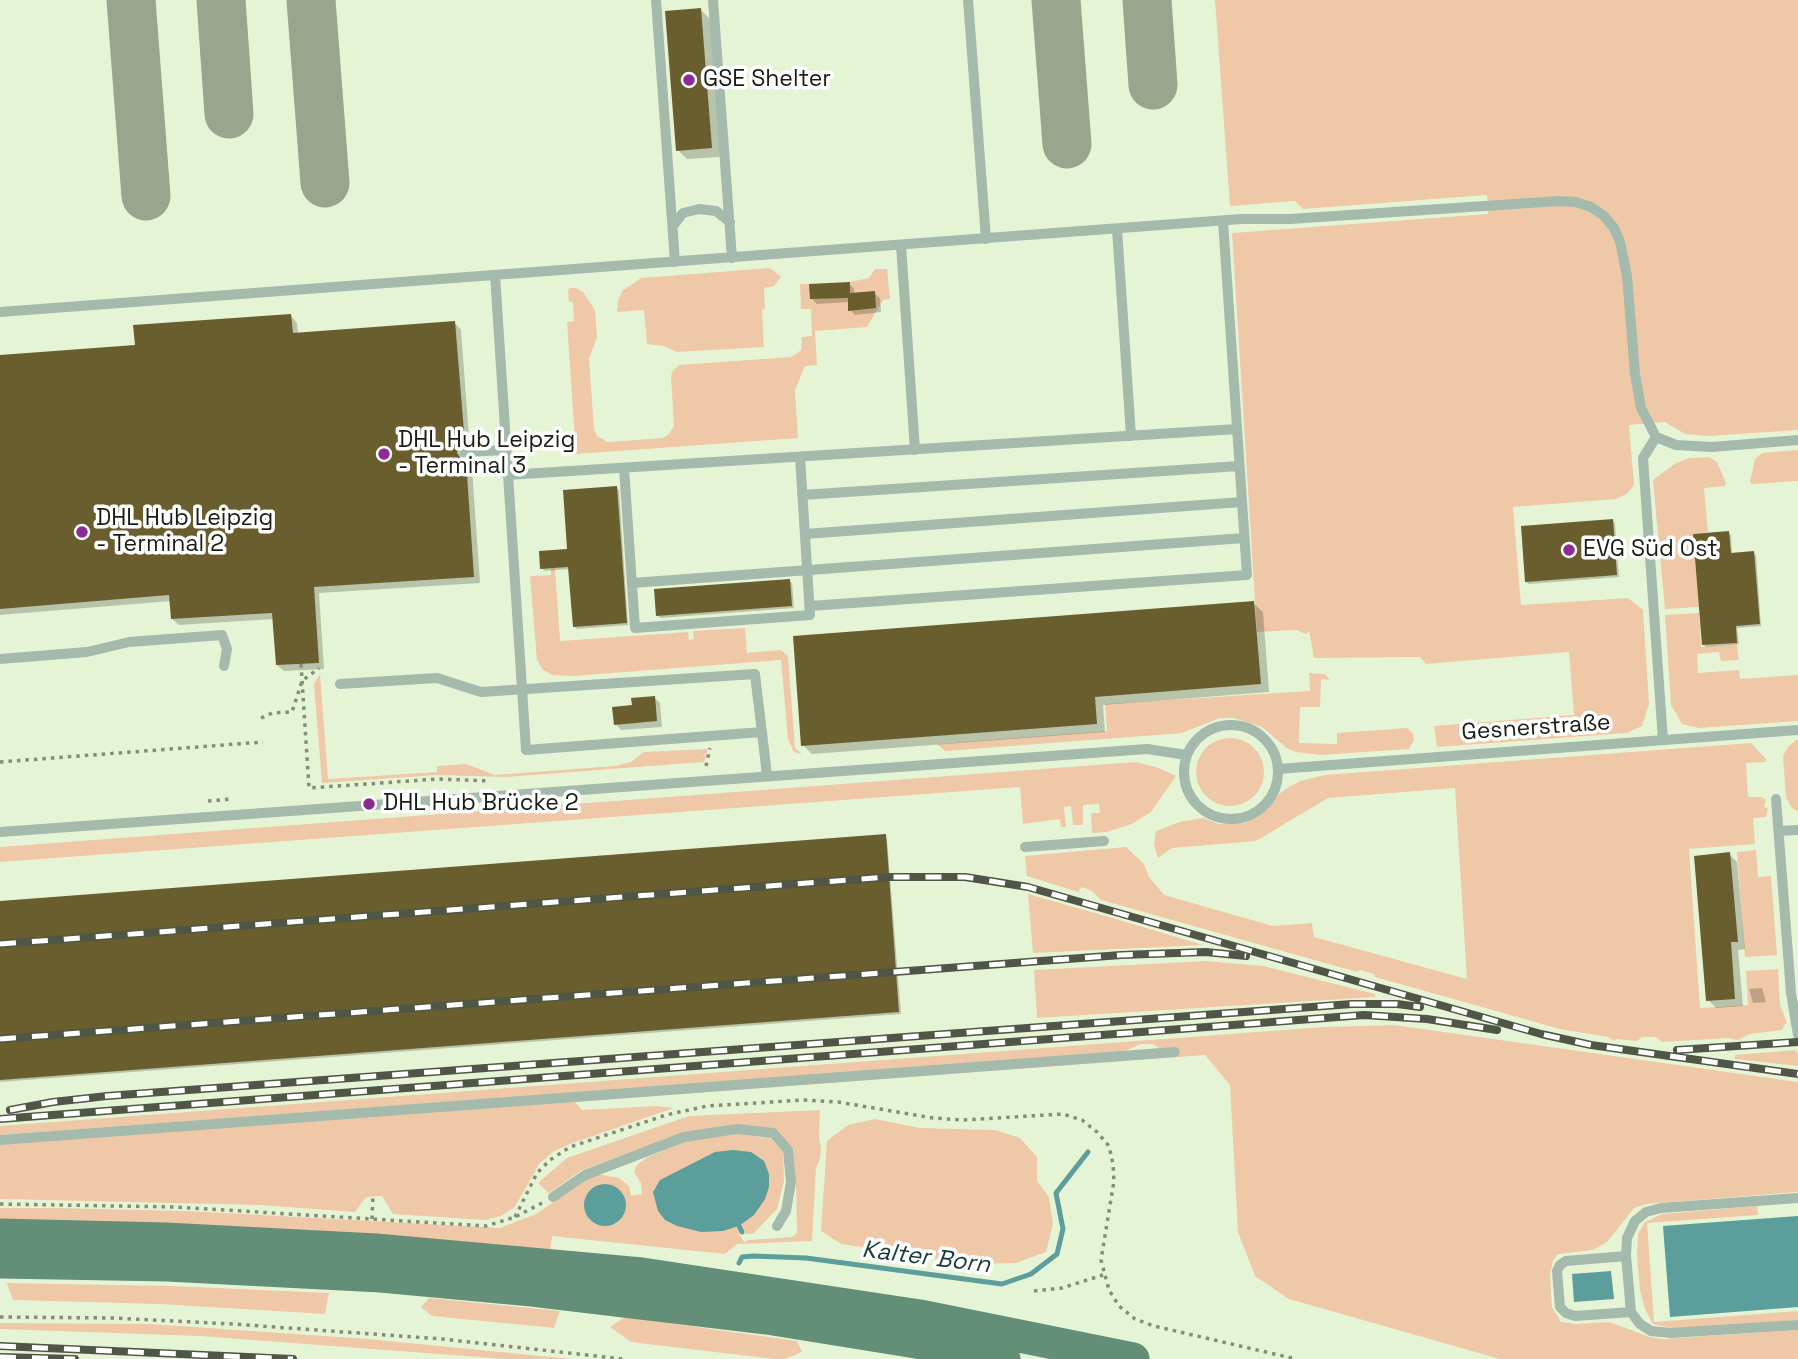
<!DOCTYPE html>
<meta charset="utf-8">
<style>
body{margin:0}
canvas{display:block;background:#e6f4d6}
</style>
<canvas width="1798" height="1359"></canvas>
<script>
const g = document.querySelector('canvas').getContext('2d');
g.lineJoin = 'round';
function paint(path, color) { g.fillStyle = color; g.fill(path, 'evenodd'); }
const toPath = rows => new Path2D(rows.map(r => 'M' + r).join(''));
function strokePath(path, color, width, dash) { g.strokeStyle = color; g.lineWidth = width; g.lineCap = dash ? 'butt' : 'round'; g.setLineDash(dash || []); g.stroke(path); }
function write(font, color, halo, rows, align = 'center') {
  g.font = font + ' "Space Grotesk",sans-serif'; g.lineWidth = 7; g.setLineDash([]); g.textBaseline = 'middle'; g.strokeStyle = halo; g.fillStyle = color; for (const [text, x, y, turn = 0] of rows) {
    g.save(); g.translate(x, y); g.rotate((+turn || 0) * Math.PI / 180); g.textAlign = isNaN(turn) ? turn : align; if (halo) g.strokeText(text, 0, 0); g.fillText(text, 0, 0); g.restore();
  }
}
paint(toPath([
 [1215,0,1798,0,1798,430,1709,436,1685,434,1665,422,1629,425,1634,485,1628,493,1616,499,1513,507,1521,605,1628,598,1643,610,1649,704,1642,726,1627,733,1437,747,1434,726,1574,715,1569,652,1426,664,1420,657,1314,658,1309,631,1306,634,1296,630,1257,632,1232,233,1488,214,1487,195,1303,209,1295,201,1230,206],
 [770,268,781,277,774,286,764,288,765,309,762,310,764,347,677,352,664,346,647,344,644,310,617,312,618,301,622,291,641,278],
 [875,269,887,269,890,299,883,300,867,327,815,331,817,365,805,366,795,390,798,438,576,454,567,322,574,321,573,302,569,302,568,290,570,288,576,288,583,292,595,310,597,337,589,359,594,429,597,436,608,442,663,438,668,435,674,426,671,378,672,372,679,365,791,357,796,354,801,350,802,337,812,336,811,309,801,309,800,284,809,284,811,299,850,297,850,282,869,278],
 [1798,450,1798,481,1752,484,1750,482,1755,459,1762,453],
 [1709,457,1717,462,1726,483,1725,486,1704,488,1708,532,1693,534,1699,607,1665,609,1653,480,1676,463,1689,458],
 [555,568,560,641,688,632,689,640,694,639,693,631,745,628,747,653,781,650,788,656,795,748,802,754,794,752,788,739,781,660,574,676,552,675,542,669,537,660,530,576,551,575,551,569],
 [1699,613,1701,647,1737,644,1739,660,1721,661,1719,652,1697,654,1698,673,1739,670,1740,679,1798,675,1798,721,1699,728,1682,724,1671,705,1665,615],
 [1309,673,1325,674,1330,680,1321,679,1320,707,1300,707,1299,743,1337,744,1337,733,1407,728,1413,734,1414,740,1409,749,1321,755,1296,752,1288,749,1262,727,1234,718,1220,718,1182,733,1170,734,945,751,937,744,1107,731,1105,704,1310,691],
 [320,674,328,779,437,772,437,766,466,764,495,775,615,766,631,762,644,752,708,749,706,755,701,755,706,756,704,762,506,777,437,775,322,783,314,684],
 '1196 772a34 34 0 1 1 68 0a34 34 0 1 1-68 0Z',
 [1796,740,1798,740,1798,811,1792,808,1786,798,1783,756,1788,747],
 [1751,743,1766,759,1766,762,1746,763,1748,797,1762,797,1766,800,1764,807,1768,808,1766,817,1753,818,1755,844,1689,849,1700,1008,1748,1005,1746,971,1778,969,1780,1004,1787,1023,1785,1024,1782,1030,1750,1034,1738,1040,1729,1038,1662,1042,1656,1037,1642,1037,1637,1041,1616,1039,1614,1041,1608,1037,1560,1029,1375,977,1374,974,1360,970,1357,972,1101,900,1092,891,1082,887,1078,892,1027,876,1025,856,1126,847,1144,864,1149,877,1164,895,1273,926,1312,923,1314,937,1467,979,1455,788,1328,798,1256,841,1172,848,1158,858,1154,845,1156,831,1180,822,1203,818,1219,824,1245,823,1268,809,1279,794,1289,787,1300,781,1325,775],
 [1136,762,1159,768,1176,776,1151,812,1132,824,1107,832,1092,833,1091,813,1100,813,1099,804,1083,805,1083,825,1073,825,1071,806,1064,807,1066,827,1061,827,1060,819,1023,824,1020,787,0,862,0,847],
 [1756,850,1758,877,1771,876,1777,955,1745,957,1737,852],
 [1028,894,1116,919,1203,945,1033,953],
 [1206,961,1263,966,1375,994,1375,997,1037,1018,1034,970],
 [1394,1025,1798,1082,1798,1192,1646,1204,1634,1208,1607,1242,1593,1250,1558,1254,1553,1260,1550,1275,1552,1307,1561,1322,1576,1324,1609,1322,1650,1337,1663,1339,1798,1330,1798,1359,1500,1359,1289,1299,1255,1276,1238,1232,1230,1085,1205,1055,575,1102,582,1110,657,1106,674,1108,567,1145,553,1152,539,1164,515,1207,501,1216,485,1220,393,1214,382,1196,366,1197,355,1212,259,1205,0,1199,0,1143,1160,1049,1153,1044,1141,1044,1123,1052,0,1135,0,1126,1324,1027],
 [1795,1050,1798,1053,1798,1066,1735,1059,1735,1055],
 [820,1110,819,1137,821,1147,820,1159,816,1168,812,1241,737,1244,725,1254,552,1236,550,1253,0,1224,0,1208,55,1208,188,1211,500,1228,536,1214,590,1177,598,1174,619,1178,629,1186,631,1196,642,1194,641,1183,634,1172,636,1166,646,1158,686,1141,738,1134,770,1138,783,1152,784,1181,777,1209,753,1234,746,1234,744,1231,739,1233,741,1237,744,1242,749,1240,792,1237,797,1233,796,1182,774,1129,683,1133,582,1170,549,1193,538,1183,567,1158,689,1116],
 [875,1119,920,1128,995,1130,1020,1138,1037,1157,1037,1181,1049,1197,1053,1224,1046,1252,1016,1263,972,1264,841,1244,821,1231,827,1141,848,1125],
 [1757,1206,1758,1215,1647,1223,1654,1322,1798,1311,1798,1320,1677,1329,1653,1324,1645,1309,1640,1290,1637,1255,1638,1234,1645,1222,1662,1214],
 [7,1283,172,1286,329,1293,325,1314,159,1304,13,1300],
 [429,1298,560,1311,554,1328,432,1316,421,1307],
 [625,1317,797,1341,802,1352,785,1359,774,1359,631,1342,610,1327],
 [0,1323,150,1324,368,1339,572,1359,505,1359,200,1336,0,1329]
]), '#efc9a7');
paint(toPath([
 [733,1150,751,1152,764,1161,769,1174,769,1187,765,1199,754,1215,739,1226,723,1231,701,1232,677,1226,665,1220,658,1211,653,1192,660,1180,715,1152],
 '584 1205a21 21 0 1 1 42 0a21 21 0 1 1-42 0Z',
 [1798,1216,1798,1307,1670,1317,1663,1226],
 [1611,1271,1614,1299,1574,1302,1572,1274]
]), '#5b9e9c');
paint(toPath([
 [701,10,710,19,720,157,687,159,678,150],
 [849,283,854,289,855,295,874,293,880,298,881,312,855,315,850,310,850,302,817,304,812,299],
 [291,316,297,323,298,334,455,323,461,330,470,451,464,454,463,461,472,468,480,583,319,593,324,669,284,671,277,665,274,619,179,625,172,619,171,601,0,615,0,357,137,346],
 [616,488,619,490,628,625,577,629,574,626,570,569,544,571,542,568,569,551],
 [1612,520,1615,523,1619,577,1529,584,1526,582],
 [1728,533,1731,535,1732,554,1753,553,1756,555,1761,626,1737,628,1739,644,1706,647,1704,645],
 [789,581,792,583,794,608,661,618,658,616],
 [1253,603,1263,612,1269,692,1103,705,1105,732,812,754,803,745],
 [655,698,660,703,662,727,621,730,616,724,633,707],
 [885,836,887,839,901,1014,0,1082,0,903],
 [1729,854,1737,862,1745,949,1738,950,1743,1006,1716,1008,1708,1000],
 [1762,988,1766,1002,1753,1003,1749,989]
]), '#0003');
strokePath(toPath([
 [739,1226,742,1232],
 [739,1263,742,1257,753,1256,806,1258,1002,1284,1031,1274,1057,1254,1063,1229,1056,1193,1088,1152]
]), '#5b9e9c', 5);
strokePath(toPath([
 [131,0,146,196],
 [221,0,229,114],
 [311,0,325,183],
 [1056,0,1067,144],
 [1147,0,1153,85]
]), '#9aa58e', 49);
paint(toPath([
 [701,8,712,148,676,151,665,11],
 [850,282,850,293,875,291,876,308,848,311,848,298,810,299,809,284],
 [291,314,293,333,455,321,465,444,458,448,457,453,461,459,466,460,474,577,314,587,319,663,276,665,272,613,171,619,169,595,0,609,0,355,135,345,133,325],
 [617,486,627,623,573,627,568,567,540,569,539,551,567,549,563,490],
 [1613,519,1617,575,1525,582,1521,526],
 [1729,531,1731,553,1754,551,1760,624,1736,626,1737,643,1702,645,1693,534],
 [790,579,792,606,656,616,654,589],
 [1254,601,1261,684,1095,697,1097,724,801,746,793,636],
 [655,696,657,721,614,725,612,707,632,705,631,698],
 [886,834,899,1012,0,1080,0,901],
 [1730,852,1738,942,1731,942,1735,999,1706,1001,1694,856]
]), '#6a5e2e');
strokePath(toPath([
 [301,664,309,788,438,779,490,781],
 [261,718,272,713,292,712,302,681,319,668],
 [0,762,263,742],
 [706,766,710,748],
 [208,801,230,799],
 [0,1204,175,1207,486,1226,515,1217,542,1203],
 [515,1217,537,1173,550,1160,570,1147,666,1115,707,1106,804,1100,838,1102,933,1118,962,1120,1063,1114,1082,1120,1097,1132,1109,1146,1113,1164,1114,1181,1101,1260,1109,1290,1119,1306,1135,1319,1154,1326,1296,1359],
 [372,1219,373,1195],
 [1034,1291,1062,1288,1103,1275],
 [0,1317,113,1318,233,1324,442,1339,623,1359]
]), '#848d78', 3.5, [3.5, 5]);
strokePath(toPath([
 [656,0,675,262],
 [713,0,732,258],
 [968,0,986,239],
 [673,226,683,213,699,209,716,211,730,222],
 [1117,229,1131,436],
 [901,245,915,450],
 [495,275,526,750,762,732],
 [0,312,1241,219,1290,219,1559,201,1576,202,1591,207,1604,216,1614,228,1620,242,1627,276,1635,374,1641,408,1656,437,1676,445,1712,447,1798,440],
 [1656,437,1643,458,1663,740],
 [465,452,506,450],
 [624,468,635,628,810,615,800,457],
 [507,475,1237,429],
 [802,495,1239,466],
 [805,534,1242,502],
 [632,583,1244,538],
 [810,606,1247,575,1223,221],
 [0,659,87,652,129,642,222,635,227,649,224,666],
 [340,684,437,678,481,692,755,674,767,775],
 '1184 772a47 47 0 1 1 94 0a47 47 0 1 1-94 0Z',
 [1278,769,1798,730],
 [1776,799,1791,993,1798,1035],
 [1779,831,1798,830],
 [0,832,1147,749,1187,755],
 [1025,847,1104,841],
 [0,1140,1175,1052],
 [553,1197,585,1175,684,1137,737,1129,773,1133,788,1150,791,1182,786,1211,777,1226],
 [1798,1198,1661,1208,1646,1212,1635,1221,1627,1238,1626,1256,1631,1312,1640,1324,1651,1331,1671,1333,1798,1325],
 [1626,1256,1566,1261,1560,1265,1557,1271,1560,1307,1566,1313,1575,1316,1631,1312]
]), '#a4baad', 10);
strokePath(toPath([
 [0,1235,166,1239,376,1250,642,1274,920,1316,1133,1359],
 [0,1262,167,1265,381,1276,532,1290,767,1318,916,1342,1004,1359]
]), '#638e77', 33);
const rail = toPath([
 [0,944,888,877,965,877,1028,887,1541,1034,1591,1045,1798,1074],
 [0,1039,1121,955,1206,952,1246,956],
 [1677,1050,1798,1042],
 [10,1110,53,1102,107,1096,1352,1004,1397,1004,1420,1007],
 [0,1119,1364,1015,1427,1019,1497,1030],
 [0,1346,293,1359],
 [0,1357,75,1359]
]);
strokePath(rail, '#4f5646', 8);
strokePath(rail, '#fff', 5, [16]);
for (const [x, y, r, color] of [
 [689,80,7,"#8d2b93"],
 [384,454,7,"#8d2b93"],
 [82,532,7,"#8d2b93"],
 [1569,550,7,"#8d2b93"],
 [369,804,7,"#8d2b93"]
]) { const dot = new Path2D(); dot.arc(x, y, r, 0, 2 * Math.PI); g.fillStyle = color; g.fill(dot); strokePath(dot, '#fff', 2.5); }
write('23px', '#181d12', '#fff', [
 ["GSE Shelter",703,80],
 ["DHL Hub Leipzig",398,441],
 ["- Terminal 3",398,467],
 ["DHL Hub Leipzig",96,519],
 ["- Terminal 2",96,545],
 ["EVG Süd Ost",1583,550],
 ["DHL Hub Brücke 2",383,804]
], 'left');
write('23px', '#181d12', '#fff', [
 ["Gesnerstraße",1536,728,-4]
]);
write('italic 24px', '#193b3a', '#fff', [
 ["Kalter Born",926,1258,7]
]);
</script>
